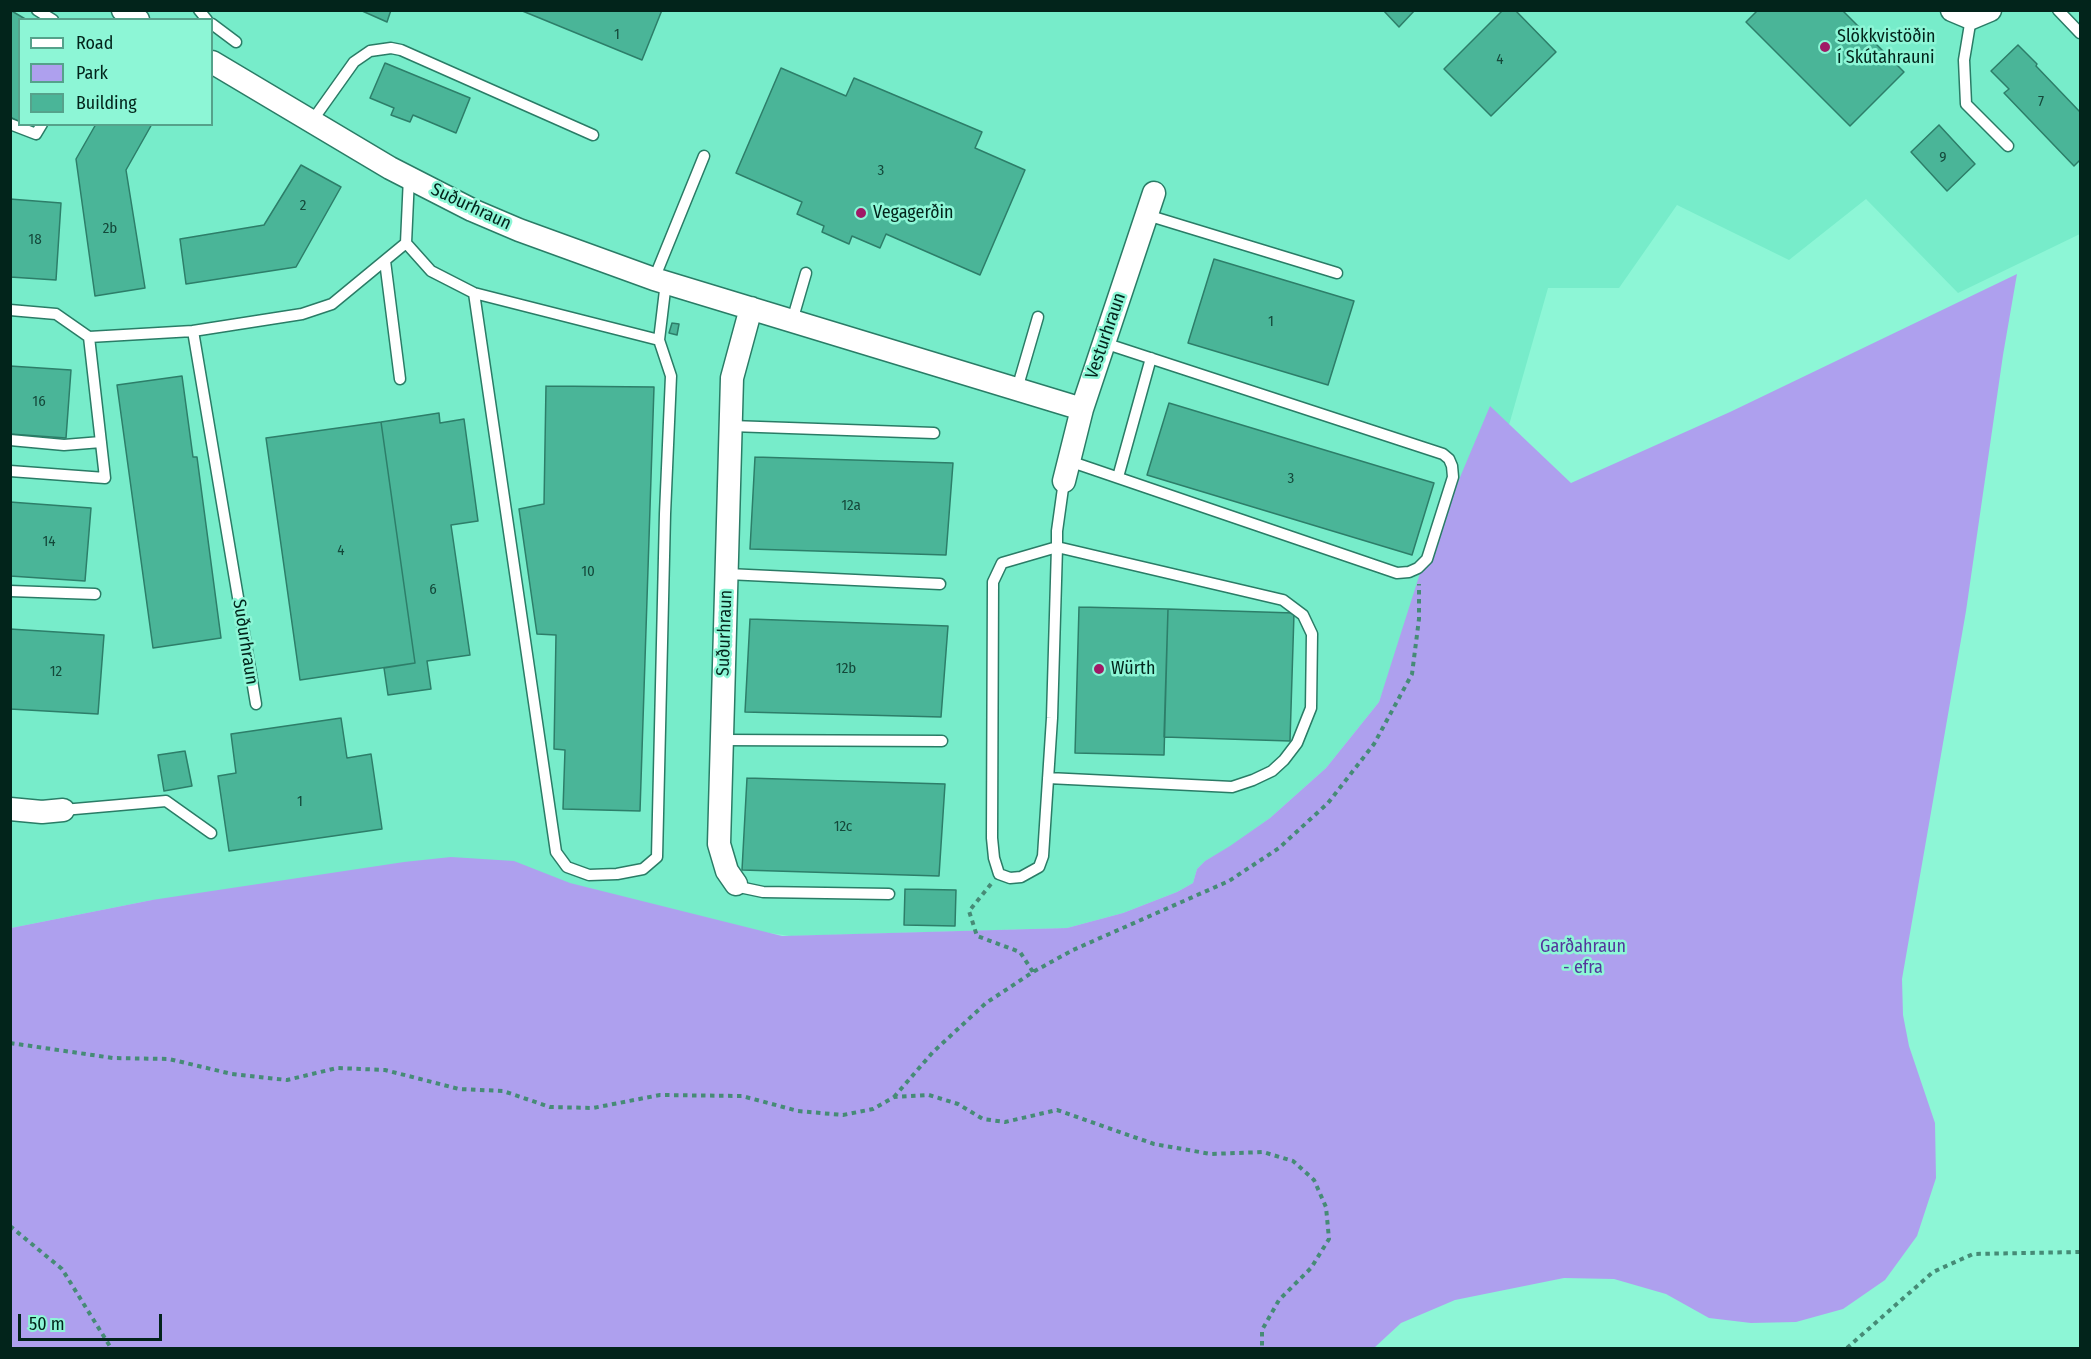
<!DOCTYPE html>
<meta charset="utf-8">
<style>
body{margin:0}
#map{position:relative;width:2091px;height:1359px;overflow:hidden;background:#8df6d6;font-family:"Fira Sans Condensed",sans-serif}
canvas{display:block}
.frame{position:absolute;inset:0;border:12px solid #02241b;pointer-events:none}
.legend{position:absolute;left:18px;top:18px;width:195px;height:108px;box-sizing:border-box;background:#8df6d6;border:2px solid #55a28b;margin:0;padding:8px 10px;list-style:none;font-size:18px;color:#02241b}
.legend li{display:flex;align-items:center;gap:12px;height:30px}
.legend b{width:30px;border:2px solid #55a28b}
.scale{position:absolute;left:18px;top:1314px;width:144px;height:27px;box-sizing:border-box;border:3px solid #02241b;border-top:0;padding-left:8px;font-size:18px;line-height:21px;white-space:nowrap;color:#02241b;-webkit-text-stroke:4px #8df6d6;paint-order:stroke}
</style>
<div id="map">
<canvas width="2091" height="1359"></canvas>
<div class="frame"></div>
<ul class="legend">
<li><b style="height:8px;background:#fff"></b>Road</li>
<li><b style="height:16px;background:#aea0ee"></b>Park</li>
<li><b style="height:16px;background:#4ab598"></b>Building</li>
</ul>
<div class="scale">50 m</div>
</div>
<script>
const g = document.querySelector('canvas').getContext('2d');
g.lineJoin = 'round';
function paint(path, color) { g.fillStyle = color; g.fill(path, 'evenodd'); }
const toPath = rows => new Path2D(rows.map(r => 'M' + r).join(''));
function strokePath(path, color, width, dash) { g.strokeStyle = color; g.lineWidth = width; g.lineCap = dash ? 'butt' : 'round'; g.setLineDash(dash || []); g.stroke(path); }
function write(font, color, halo, rows, align = 'center') {
  g.font = font + ' "Fira Sans Condensed",sans-serif'; g.lineWidth = 5; g.setLineDash([]); g.textBaseline = 'middle'; g.strokeStyle = halo; g.fillStyle = color; for (const [text, x, y, turn = 0] of rows) {
    g.save(); g.translate(x, y); g.rotate((+turn || 0) * Math.PI / 180); g.textAlign = isNaN(turn) ? turn : align; if (halo) g.strokeText(text, 0, 0); g.fillText(text, 0, 0); g.restore();
  }
}
paint(toPath([
 [11,11,2080,11,2080,234,1958,293,1866,199,1789,260,1677,205,1619,288,1548,288,1476,541,1397,650,1379,702,1326,768,1270,818,1230,847,1205,861,1197,869,1193,883,1177,892,1123,913,1067,928,790,936,560,902,152,900,11,928],
 [20,20,212,20,212,124,20,124]
]), '#77ecca');
paint(toPath([
 [2017,274,2003,355,1966,611,1902,979,1903,1015,1909,1046,1935,1123,1936,1178,1917,1236,1885,1280,1843,1309,1796,1322,1751,1323,1709,1318,1666,1294,1614,1279,1564,1278,1455,1300,1401,1323,1374,1348,11,1348,11,928,152,900,404,862,451,857,514,861,570,883,782,936,1067,928,1123,913,1177,892,1193,883,1197,869,1205,861,1230,846,1270,818,1326,768,1379,702,1421,570,1490,406,1571,483,1730,412]
]), '#aea0ee');
const building = toPath([
 [10,10,27,20,20,20,20,122,10,117,10,10],
 [360,10,391,10,387,22,360,10],
 [520,10,662,10,642,60,520,10],
 [1383,10,1415,10,1399,27,1383,10],
 [1503,10,1515,10,1556,52,1491,116,1444,69,1503,10],
 [1758,10,1842,10,1904,72,1850,126,1746,22,1758,10],
 [2018,45,2037,64,2036,66,2080,112,2080,160,2074,166,2004,93,2009,89,1991,71,2018,45],
 [385,63,470,98,456,133,413,115,410,122,391,115,394,108,370,98,385,63],
 [781,68,846,96,854,78,982,132,975,148,1025,170,980,275,886,234,880,248,852,236,849,244,822,232,824,226,797,214,802,202,736,173,781,68],
 [96,124,152,124,126,170,145,288,95,296,76,159,96,124],
 [1939,125,1975,164,1947,191,1911,152,1939,125],
 [301,165,341,187,296,267,186,284,180,239,264,225,301,165],
 [10,199,61,203,56,280,10,277,10,199],
 [1214,259,1354,301,1328,385,1188,343,1214,259],
 [672,323,679,324,677,335,669,333,672,323],
 [10,366,71,370,66,438,10,434,10,366],
 [182,376,193,457,197,457,221,638,153,648,117,385,182,376],
 [546,386,654,387,640,811,563,809,565,750,554,749,556,635,537,634,519,509,544,504,546,386],
 [1169,403,1434,483,1412,555,1147,475,1169,403],
 [439,413,440,423,464,419,478,521,451,525,470,655,427,661,431,689,388,695,384,668,415,663,381,422,439,413],
 [381,422,415,663,300,680,266,438,381,422],
 [755,457,953,463,946,555,750,549,755,457],
 [10,502,91,508,85,581,10,576,10,502],
 [1079,607,1168,609,1164,755,1075,753,1079,607],
 [1168,609,1294,613,1290,741,1164,737,1168,609],
 [750,619,948,626,941,717,745,712,750,619],
 [10,629,104,635,98,714,10,709,10,629],
 [341,718,347,758,371,754,382,829,229,851,218,776,236,773,231,734,341,718],
 [185,751,192,786,164,791,158,755,185,751],
 [747,778,945,784,939,876,742,870,747,778],
 [905,889,956,890,955,926,904,925,905,889]
]);
paint(building, '#4ab598');
strokePath(building, '#2d7e69', 1.5);
const service = toPath([
 [37,10,53,20],
 [199,10,207,20],
 [2058,10,2080,33],
 [1971,18,1964,60,1966,104,2008,146],
 [212,24,236,42],
 [312,121,354,62,370,51,391,48,401,50,593,135],
 [10,124,36,134,42,124],
 [409,177,406,243,431,271,474,293,659,340,666,282],
 [1147,215,1337,273],
 [385,261,400,379],
 [654,279,704,156],
 [474,293,556,852,567,867,589,875,617,874,643,869,657,857,665,514,671,376,659,340],
 [10,310,56,314,89,337,193,331,302,314,332,304,406,243],
 [792,321,806,273],
 [193,331,256,704],
 [1017,389,1038,317],
 [731,426,934,433],
 [10,440,64,445,101,442],
 [1069,461,1397,573,1409,572,1418,568,1427,559,1453,477,1452,466,1449,459,1443,454,1104,343],
 [10,471,105,478,89,337],
 [1118,477,1151,358],
 [727,574,940,584],
 [10,591,95,594],
 [722,740,942,741],
 [1048,778,1232,787,1253,780,1272,771,1284,760,1297,743,1311,708,1312,634,1303,615,1283,600,1057,547,1002,563,993,582,992,838,994,858,999,874,1010,878,1021,877,1039,867,1043,856,1052,718,1057,547,1057,531,1064,481],
 [63,810,166,801,211,833],
 [736,884,744,888,763,892,889,894]
]);
const minor = toPath([
 [123,10,138,20],
 [1952,10,1971,18,1990,10],
 [212,62,390,168,472,210,519,230,654,279,1082,409],
 [1064,481,1082,409,1154,193],
 [10,809,42,812,63,810],
 [736,884,727,871,719,844,732,378,751,308]
]);
strokePath(service, '#2a7c66', 13);
strokePath(minor, '#2a7c66', 25);
strokePath(toPath([
 [991,884,969,911,977,936,1020,952,1033,972],
 [10,1043,113,1058,169,1059,232,1074,287,1080,337,1068,385,1070,459,1089,503,1091,550,1107,593,1108,660,1095,742,1096,798,1111,843,1115,873,1109,894,1097,929,1095,958,1104,983,1119,1005,1122,1057,1110,1154,1144,1211,1154,1263,1152,1293,1161,1314,1180,1326,1207,1329,1239,1311,1268,1279,1300,1262,1330,1262,1348],
 [894,1097,933,1052,986,1003,1033,972,1073,950,1229,881,1279,848,1328,803,1374,744,1412,674,1419,619,1419,584],
 [10,1226,62,1269,111,1348],
 [1847,1348,1933,1272,1973,1254,2080,1252]
]), '#468b76', 4, [4.5, 4.5]);
strokePath(service, '#fff', 10);
strokePath(minor, '#fff', 22);
for (const [x, y, r, color] of [
 [1825,47,6,"#a01966"],
 [861,213,6,"#a01966"],
 [1099,669,6,"#a01966"]
]) { const dot = new Path2D(); dot.arc(x, y, r, 0, 2 * Math.PI); g.fillStyle = color; g.fill(dot); strokePath(dot, '#8df6d6', 2); }
write('15px', '#14483a', null, [
 ["1",617,35],
 ["4",1500,60],
 ["7",2041,102],
 ["9",1943,158],
 ["3",881,171],
 ["2",303,206],
 ["2b",110,229],
 ["18",35,240],
 ["1",1271,322],
 ["16",39,402],
 ["3",1291,479],
 ["12a",851,506],
 ["14",49,542],
 ["4",341,551],
 ["10",588,572],
 ["6",433,590],
 ["12b",846,669],
 ["12",56,672],
 ["1",300,802],
 ["12c",843,827]
]);
write('18px', '#02241b', '#8df6d6', [
 ["Slökkvistöðin",1837,37],
 ["í Skútahrauni",1837,58],
 ["Vegagerðin",873,213],
 ["Würth",1111,669]
], 'left');
write('18px', '#02241b', '#8df6d6', [
 ["Suðurhraun",471,207,25],
 ["Vesturhraun",1106,336,-71],
 ["Suðurhraun",725,633,-88],
 ["Suðurhraun",245,642,81]
]);
write('18px', '#54369c', '#8df6d6', [
 ["Garðahraun",1583,947],
 ["- efra",1583,968]
]);
</script>
